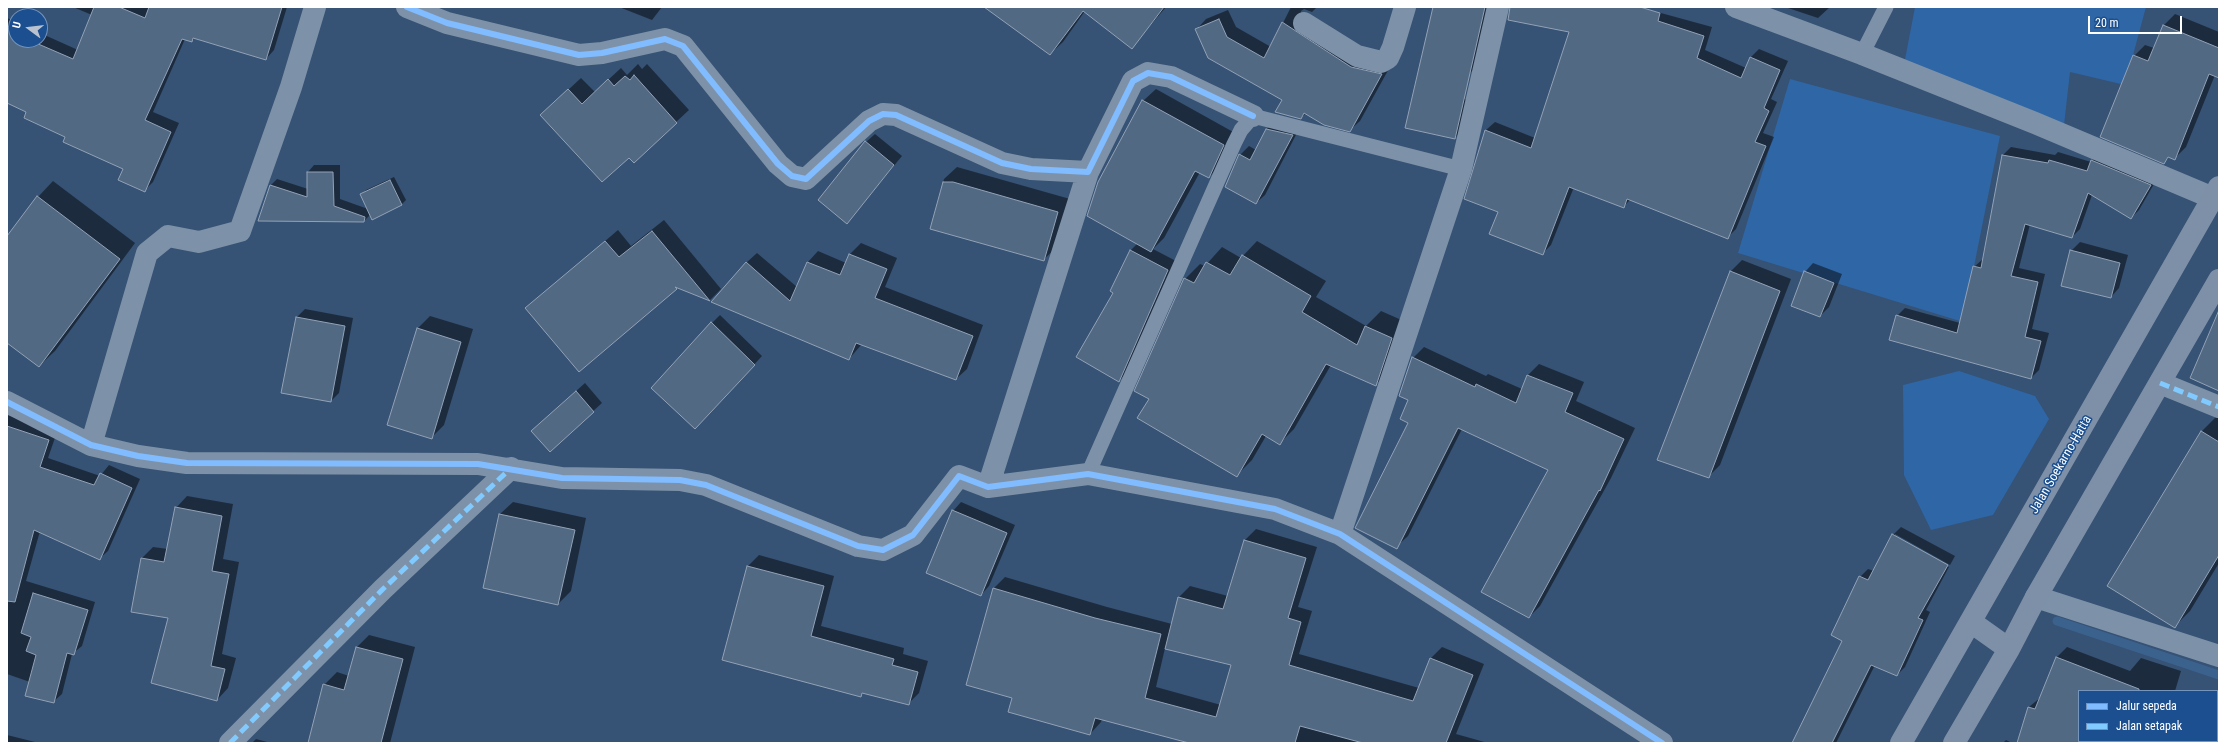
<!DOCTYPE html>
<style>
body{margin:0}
#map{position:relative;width:2226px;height:750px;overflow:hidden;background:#365274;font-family:"Roboto Condensed",sans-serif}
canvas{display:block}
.frame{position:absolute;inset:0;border:8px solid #fff;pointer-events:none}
.legend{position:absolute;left:2078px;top:690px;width:140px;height:52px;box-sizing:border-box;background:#1b4f8f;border:1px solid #7695bc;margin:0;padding:5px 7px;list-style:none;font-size:12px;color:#fff}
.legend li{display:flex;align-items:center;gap:8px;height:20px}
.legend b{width:20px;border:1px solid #7695bc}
.north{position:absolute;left:8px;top:8px;width:40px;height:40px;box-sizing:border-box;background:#1b4f8f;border:1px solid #7695bc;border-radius:50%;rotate:285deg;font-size:11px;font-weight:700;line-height:16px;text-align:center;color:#fff}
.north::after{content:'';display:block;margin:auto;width:14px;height:18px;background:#b9c2ce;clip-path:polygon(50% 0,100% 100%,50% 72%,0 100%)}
.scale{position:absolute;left:2088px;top:16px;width:94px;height:18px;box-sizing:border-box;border:2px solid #fff;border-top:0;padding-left:5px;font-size:12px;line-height:14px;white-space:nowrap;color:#fff;-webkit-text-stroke:3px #1b4f8f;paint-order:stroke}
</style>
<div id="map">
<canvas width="2226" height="750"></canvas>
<div class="frame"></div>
<ul class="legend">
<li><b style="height:5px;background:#80bcff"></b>Jalur sepeda</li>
<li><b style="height:5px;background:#80caff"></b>Jalan setapak</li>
</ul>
<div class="north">U</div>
<div class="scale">20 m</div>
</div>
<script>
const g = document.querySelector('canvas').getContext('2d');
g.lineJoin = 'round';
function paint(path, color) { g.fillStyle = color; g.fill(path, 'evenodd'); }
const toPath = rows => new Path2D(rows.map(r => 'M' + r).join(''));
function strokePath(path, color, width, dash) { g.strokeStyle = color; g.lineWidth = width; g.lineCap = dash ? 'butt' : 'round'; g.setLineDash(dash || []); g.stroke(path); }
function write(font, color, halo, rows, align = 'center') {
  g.font = font + ' "Roboto Condensed",sans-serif'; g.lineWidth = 3; g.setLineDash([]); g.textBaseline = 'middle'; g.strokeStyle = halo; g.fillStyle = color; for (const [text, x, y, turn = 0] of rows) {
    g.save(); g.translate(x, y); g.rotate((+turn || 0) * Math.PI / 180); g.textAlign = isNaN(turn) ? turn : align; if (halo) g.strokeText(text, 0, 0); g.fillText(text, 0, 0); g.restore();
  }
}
paint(toPath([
 [1915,7,2146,7,2125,85,2070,72,2063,134,1903,70],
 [1790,79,2000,136,1963,322,1738,253],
 [1959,371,2035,396,2049,419,1993,515,1931,530,1904,475,1903,385]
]), '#2f66a5');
paint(toPath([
 [73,7,287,7,274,50,266,59,195,38,192,41,185,39,153,112,179,123,153,182,145,190,125,169,28,111,7,102,7,18,16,22,16,40,40,40,40,33,78,50,92,15],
 [619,7,662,7,652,20],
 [986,7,1166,7,1132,47,1085,11,1063,42,1050,54],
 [1291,7,1317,7,1312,12,1304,9,1301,11,1302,19,1391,65,1360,121,1350,130,1306,113,1301,118,1283,100,1197,29,1206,19,1228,10,1236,27,1271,47],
 [1434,7,1494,7,1482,61,1470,73],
 [1543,7,1639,7,1712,27,1705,50,1746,68,1751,57,1759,49,1788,61,1771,99,1777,102,1763,133,1774,137,1736,229,1728,237,1631,199,1623,207,1574,187,1551,245,1542,254,1499,212,1465,199,1486,130,1495,122,1535,138,1570,31],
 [1785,7,1830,7,1818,18],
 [2175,14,2219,32,2219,77,2215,75,2186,147,2174,159,2169,157,2164,162,2134,56,2145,45,2154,48,2164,25],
 [638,64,642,69,647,64,689,110,634,161,554,103,581,78,595,92,621,68,627,75],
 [1427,79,1472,103,1467,125,1455,138],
 [1156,89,1235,133,1221,165,1209,177,1200,172,1164,238,1153,249,1176,261,1127,372,1119,381,1114,292,1130,251,1138,243,1143,101],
 [1276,121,1300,127,1265,195,1256,203,1226,187,1240,155,1249,146,1256,150,1267,129],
 [875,134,902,156,847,222,866,142],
 [2011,147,2055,155,2058,152,2091,162,2100,153,2158,177,2139,210,2131,218,2092,195,2080,229,2072,237,2030,224,2019,268,2045,274,2032,329,2049,333,2039,370,2031,378,1897,316,1905,308,1960,323,1974,267,1983,259,2003,155],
 [314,165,340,165,340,199,368,209,362,195,366,190,394,177,406,200,401,205,371,214,364,221,270,186,277,179,308,189,308,172],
 [957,167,1070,199,1056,248,1043,260,931,228,944,179],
 [53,181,135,243,55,351,39,366,7,342,7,238,38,197],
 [664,220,721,289,710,300,678,287,579,370,527,308,618,230,631,246],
 [1257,241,1326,281,1316,297,1366,326,1381,311,1406,322,1391,369,1376,384,1331,365,1294,429,1279,444,1266,436,1252,460,1237,475,1150,399,1185,279,1200,264,1205,266,1222,247,1241,258],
 [2080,242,2128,255,2119,288,2111,297,2071,251],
 [861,243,897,258,885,287,983,325,967,369,956,379,862,344,849,359,746,263,757,253,797,287,808,262,818,251,846,263,850,254],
 [1742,260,1791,279,1720,465,1708,477,1730,272],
 [1813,263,1842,274,1829,307,1820,316,1805,272],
 [305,309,353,318,339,393,331,401,296,318],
 [720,315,762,356,703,420,689,346],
 [430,316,473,329,444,425,431,438,417,329],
 [1424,347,1486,376,1488,374,1522,389,1528,375,1539,364,1584,382,1576,401,1635,428,1611,478,1540,606,1529,617,1549,469,1462,429,1408,536,1396,547,1409,422,1413,358],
 [585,383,602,403,550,450,532,431],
 [7,415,57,432,48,458,100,476,109,465,140,479,108,551,99,559,40,531,26,581,95,602,82,646,72,654,62,694,53,702,30,682,7,674],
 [2217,416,2219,417,2219,563,2190,611,2175,626,2201,432],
 [187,496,233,504,223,559,239,562,222,654,236,658,228,688,217,700,169,618,132,611,142,558,153,547,168,549,176,508],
 [513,502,586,518,571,591,558,604,500,514],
 [961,502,1015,525,989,586,981,595,953,511],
 [1901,527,1955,556,1950,565,1895,534,1895,536,1949,567,1926,610,1930,612,1905,667,1897,675,1875,665,1836,743,1799,743,1844,640,1860,577,1868,569,1874,571,1893,535],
 [1256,529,1317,547,1298,607,1312,611,1299,654,1419,688,1431,658,1442,647,1484,664,1456,734,1488,743,1191,743,1102,719,1101,722,1090,734,1013,697,994,588,1005,577,1107,607,1172,624,1179,597,1190,586,1228,596,1245,540],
 [1165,648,1233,665,1221,705,1156,687],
 [759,555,834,576,821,626,904,648,903,654,928,661,919,693,908,704,864,692,861,695,723,660,748,566],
 [369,635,415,647,390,743,309,743,324,685,337,672,349,676,357,647],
 [2067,647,2130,671,2141,658,2181,671,2175,691,2079,691,2079,741,2217,741,2217,730,2219,730,2219,743,2018,743,2029,707,2041,697,2057,657],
 [7,735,39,743,7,743],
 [256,739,271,743,252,743],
 [2006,740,2012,743,2003,743]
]), '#0007');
strokePath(toPath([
 [2057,621,2219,675]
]), '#3b618d', 9);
const building = toPath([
 [94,7,119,7,145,18,149,7,282,7,266,60,193,38,192,42,182,39,145,120,171,132,145,192,118,180,123,169,63,142,65,137,24,118,26,112,7,103,7,30,16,34,16,40,29,40,73,59,94,7],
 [984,7,1164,7,1132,49,1083,11,1050,55,984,7],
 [1433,7,1485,7,1455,139,1405,128,1433,7],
 [1510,7,1640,7,1660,13,1658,21,1704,36,1697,58,1741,78,1750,57,1780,70,1764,108,1769,111,1755,142,1766,146,1728,239,1627,199,1624,208,1569,187,1543,255,1489,234,1498,212,1464,199,1485,130,1531,148,1569,32,1508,20,1510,7],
 [1219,19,1227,37,1264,58,1282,22,1351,67,1382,74,1350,132,1324,125,1304,113,1301,119,1275,112,1282,100,1208,58,1195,29,1219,19],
 [2163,25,2219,48,2219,78,2209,74,2175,160,2168,157,2164,164,2100,137,2133,55,2148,61,2163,25],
 [634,75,677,123,634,163,629,158,602,182,540,115,568,89,582,104,608,79,614,86,625,76,630,80,634,75],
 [1142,100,1224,145,1209,178,1195,171,1151,252,1087,216,1098,182,1142,100],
 [1266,129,1293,135,1256,204,1225,187,1239,154,1250,160,1266,129],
 [865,141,894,165,847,224,818,200,865,141],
 [2002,155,2048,163,2049,160,2087,171,2091,160,2151,185,2131,219,2088,193,2072,238,2025,224,2011,276,2038,282,2025,337,2041,341,2031,379,1889,340,1896,315,1957,333,1973,266,1981,268,2002,155],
 [307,172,333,172,334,206,365,217,364,222,258,221,270,185,307,197,307,172],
 [390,180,402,205,372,220,360,194,390,180],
 [943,182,953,182,1058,212,1044,261,930,229,943,182],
 [37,196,120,259,39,367,7,343,7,236,37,196],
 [652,231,710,301,675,287,677,289,579,372,525,308,605,241,619,257,652,231],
 [1130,250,1168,270,1119,382,1076,357,1113,293,1110,291,1130,250],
 [2070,250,2120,263,2111,298,2061,286,2070,250],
 [849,254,887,269,875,298,973,336,956,380,856,343,849,360,711,302,746,262,790,301,807,262,840,275,849,254],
 [1242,255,1311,296,1302,312,1357,345,1365,326,1392,338,1376,386,1326,364,1280,445,1262,434,1237,477,1137,418,1149,399,1134,391,1184,278,1194,283,1206,262,1230,275,1242,255],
 [1730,271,1780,291,1709,478,1657,460,1730,271],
 [1804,271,1834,283,1820,317,1791,306,1804,271],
 [2219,310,2219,391,2190,378,2219,310],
 [296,317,345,326,331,402,281,393,296,317],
 [711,322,755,365,695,429,651,388,711,322],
 [417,328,461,342,432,439,387,425,417,328],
 [1412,357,1475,387,1476,384,1516,403,1527,375,1573,393,1565,412,1624,439,1600,491,1599,490,1529,618,1481,592,1548,470,1458,428,1397,549,1355,528,1408,423,1400,419,1408,400,1399,396,1412,357],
 [576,391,594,412,550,452,531,431,576,391],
 [7,426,49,440,40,467,94,485,100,473,132,488,100,560,34,530,15,602,7,601,7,426],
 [2201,431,2219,442,2219,555,2175,628,2107,586,2201,431],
 [175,507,222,516,212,571,229,574,211,666,225,669,217,701,151,683,168,618,131,612,141,558,164,562,175,507],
 [952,510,1007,533,981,596,926,573,952,510],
 [499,514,575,530,558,605,483,588,499,514],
 [1892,534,1948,565,1918,618,1923,620,1897,676,1871,665,1832,743,1792,743,1842,641,1831,635,1859,576,1868,580,1892,534],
 [1244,540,1306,558,1288,618,1301,622,1289,665,1413,701,1430,658,1473,675,1446,743,1363,743,1300,726,1295,743,1189,743,1095,718,1090,735,1008,712,1012,698,966,685,993,588,1095,618,1161,634,1145,698,1216,717,1231,665,1165,649,1178,597,1223,609,1244,540],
 [747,566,824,586,811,636,894,659,892,665,918,672,909,705,862,693,861,697,722,660,747,566],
 [33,593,88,610,74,655,67,653,54,703,25,696,36,655,26,651,31,637,21,633,33,593],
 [356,647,403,659,381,743,308,743,323,684,344,690,356,647],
 [2056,657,2139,689,2139,691,2079,691,2079,743,2017,743,2028,707,2035,709,2056,657]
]);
paint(building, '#526984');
strokePath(building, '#92a2b6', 1);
strokePath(toPath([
 [1862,54,1886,7],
 [1088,474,1234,144,1241,130,1253,116,1461,169]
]), '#7d92a8', 15);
strokePath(toPath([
 [407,7,447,23,579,55,602,53,665,39,683,46,778,164,792,176,806,179,869,121,883,114,896,115,1002,163,1031,169,1088,172,1133,81,1148,73,1171,77,1253,116],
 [1736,7,1862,54,2035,123,2213,198],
 [1304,23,1357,56,1381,62,1388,58,1393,47,1405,7],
 [2160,383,2219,407],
 [7,402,91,445,138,456,187,463,478,464,562,478,680,480,706,485,858,546,883,550,913,535,959,476,988,487,1088,474,1275,509,1340,534,1662,743],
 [91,445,147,253,168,236,199,242,240,231,291,87,315,7],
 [988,487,1088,172],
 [1340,534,1461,169,1498,7],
 [2036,597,2219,656],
 [230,743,383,589,511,468]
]), '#7d92a8', 22);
strokePath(toPath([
 [1971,622,2009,649],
 [1901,743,2219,187],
 [1954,743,2009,649,2036,597,2219,280]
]), '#7e90a7', 22);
strokePath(toPath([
 [2160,383,2219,407],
 [230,743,383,589,511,468]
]), '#80caff', 5, [10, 5]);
strokePath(toPath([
 [407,7,447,23,579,55,602,53,665,39,683,46,778,164,792,176,806,179,869,121,883,114,896,115,1002,163,1031,169,1088,172,1133,81,1148,73,1171,77,1253,116],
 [7,402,91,445,138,456,187,463,478,464,562,478,680,480,706,485,858,546,883,550,913,535,959,476,988,487,1088,474,1275,509,1340,534,1662,743]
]), '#80bcff', 6);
write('13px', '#fff', '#1b4f8f', [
 ["Jalan Soekarno-Hatta",2061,465,-60]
]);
</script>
